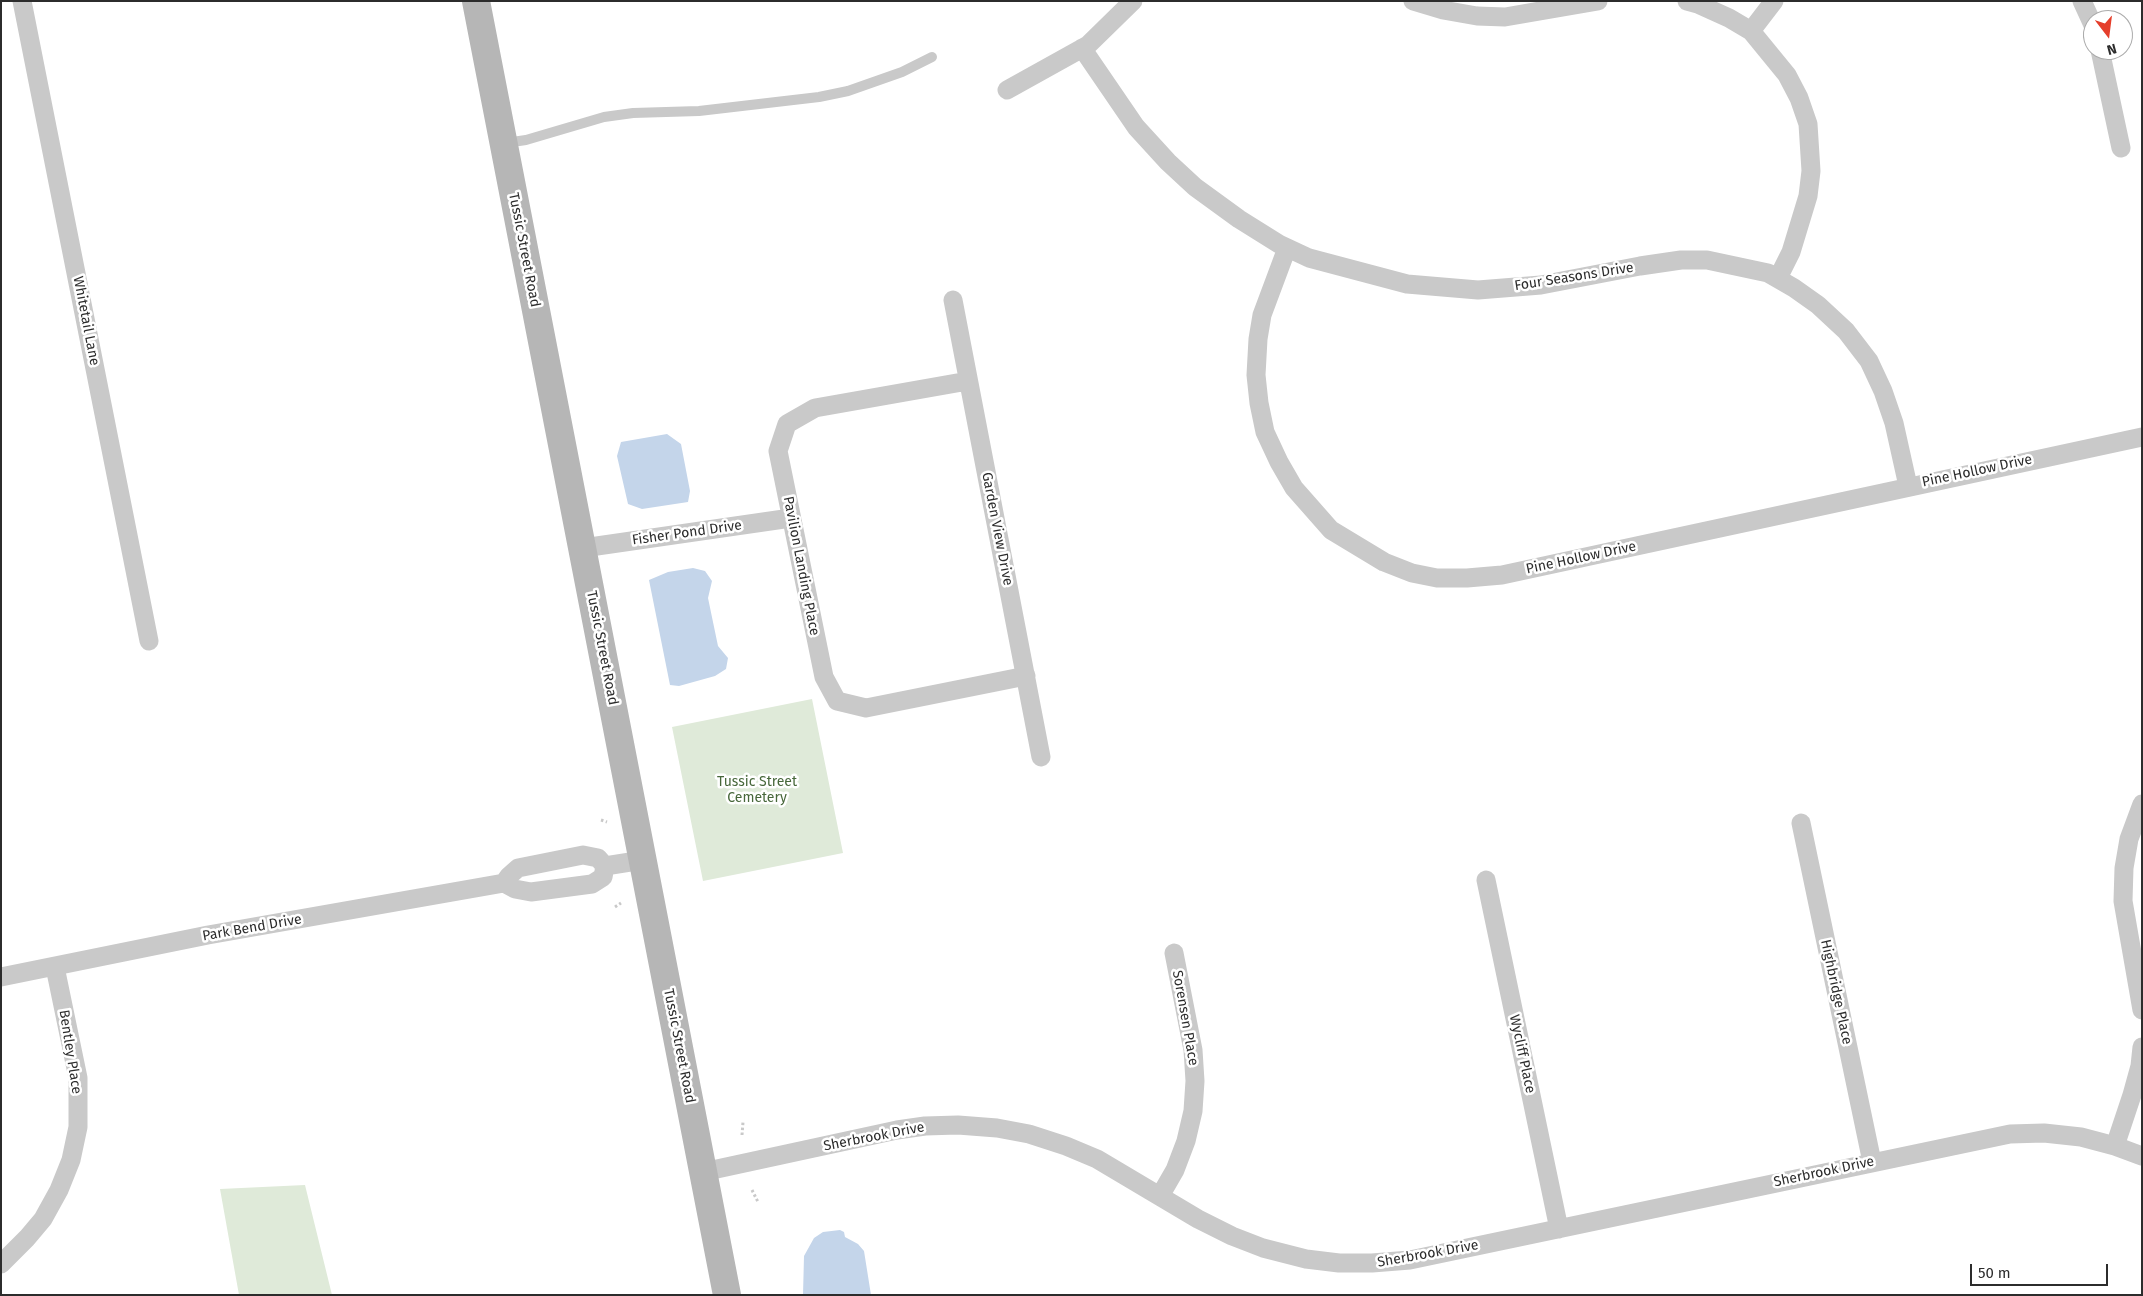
<!DOCTYPE html>
<style>
body{margin:0}
#map{position:relative;width:2143px;height:1296px;overflow:hidden;background:#fff;font-family:"Fira Sans",sans-serif}
canvas{display:block}
.frame{position:absolute;inset:0;border:2px solid #2c2c2c;pointer-events:none}
.north{position:absolute;left:2083px;top:10px;width:50px;height:50px;box-sizing:border-box;background:#fff;border:1px solid #ababab;border-radius:50%;rotate:165deg;font-size:14px;font-weight:700;line-height:20px;text-align:center;color:#2c2c2c}
.north::after{content:'';display:block;margin:auto;width:18px;height:22px;background:#e53e2b;clip-path:polygon(50% 0,100% 100%,50% 72%,0 100%)}
.scale{position:absolute;left:1970px;top:1264px;width:138px;height:22px;box-sizing:border-box;border:2px solid #2c2c2c;border-top:0;padding-left:6px;font-size:15px;line-height:18px;white-space:nowrap;color:#2c2c2c;-webkit-text-stroke:4px #fff;paint-order:stroke}
</style>
<div id="map">
<canvas width="2143" height="1296"></canvas>
<div class="frame"></div>
<div class="north">N</div>
<div class="scale">50 m</div>
</div>
<script>
const g = document.querySelector('canvas').getContext('2d');
g.lineJoin = 'round';
function paint(path, color) { g.fillStyle = color; g.fill(path, 'evenodd'); }
const toPath = rows => new Path2D(rows.map(r => 'M' + r).join(''));
function strokePath(path, color, width, dash) { g.strokeStyle = color; g.lineWidth = width; g.lineCap = dash ? 'butt' : 'round'; g.setLineDash(dash || []); g.stroke(path); }
function write(font, color, halo, rows, align = 'center') {
  g.font = font + ' "Fira Sans",sans-serif'; g.lineWidth = 5; g.setLineDash([]); g.textBaseline = 'middle'; g.strokeStyle = halo; g.fillStyle = color; for (const [text, x, y, turn = 0] of rows) {
    g.save(); g.translate(x, y); g.rotate((+turn || 0) * Math.PI / 180); g.textAlign = isNaN(turn) ? turn : align; if (halo) g.strokeText(text, 0, 0); g.fillText(text, 0, 0); g.restore();
  }
}
paint(toPath([
 [812,699,843,853,703,881,672,727],
 [305,1185,332,1295,239,1295,220,1189]
]), '#dfead9');
paint(toPath([
 [667,434,681,444,690,491,688,502,642,509,628,504,617,456,621,442],
 [693,568,705,571,712,581,708,598,718,646,728,658,726,669,715,676,679,686,670,685,649,580,668,572],
 [840,1230,844,1232,845,1237,858,1244,864,1251,871,1295,803,1295,804,1256,814,1238,823,1232]
]), '#c4d5ea');
strokePath(toPath([
 [601,820,607,822],
 [615,907,621,903],
 [742,1135,743,1122],
 [752,1190,758,1202]
]), '#c9c9c9', 3, [2.5, 2.5]);
strokePath(toPath([
 [505,143,526,140,604,117,633,113,699,111,819,97,848,91,902,72,932,57]
]), '#c9c9c9', 10);
strokePath(toPath([
 [22,1,149,641],
 [1413,1,1443,10,1477,16,1505,17,1598,1],
 [1687,1,1698,4,1729,18,1751,31,1787,75,1799,98,1808,124,1811,171,1808,196,1791,252,1778,278],
 [2082,1,2093,25],
 [1751,31,1774,1],
 [1082,48,1136,127,1168,162,1195,187,1239,219,1279,244,1309,258,1407,284,1478,290,1541,285,1640,266,1681,260,1707,260,1768,273,1794,288,1818,305,1846,331,1869,361,1883,391,1894,423,1908,486],
 [2100,50,2121,148],
 [1007,90,1088,45,1133,1],
 [1287,248,1262,315,1258,339,1256,375,1259,403,1265,432,1279,462,1294,488,1331,530,1384,562,1412,573,1437,578,1467,578,1502,575,2142,437],
 [953,300,1041,757],
 [968,381,815,408,787,424,778,451,824,677,837,701,866,708,1026,676],
 [583,548,791,518],
 [2142,804,2129,839,2124,868,2123,901,2142,1010],
 [1801,823,1872,1162],
 [605,866,643,860],
 [1486,880,1559,1229],
 [504,883,509,876,518,868,583,855,598,858,605,866],
 [1,977,208,935,504,883,515,889,531,892,592,884,603,877,605,866],
 [2115,1146,2132,1095,2140,1066,2142,1047],
 [703,1172,897,1130,925,1126,958,1125,997,1128,1029,1134,1066,1146,1097,1159,1198,1219,1232,1236,1263,1248,1306,1259,1339,1263,1372,1263,1410,1260,2010,1134,2044,1133,2081,1137,2115,1146,2142,1156],
 [1160,1196,1175,1170,1186,1141,1193,1111,1195,1081,1193,1050,1174,953],
 [1,1264,27,1238,43,1219,59,1190,71,1160,78,1127,78,1078,55,967]
]), '#c9c9c9', 19);
strokePath(toPath([
 [476,1,727,1295]
]), '#b6b6b6', 28);
write('14px', '#2c2c2c', '#fff', [
 ["Tussic Street Road",524,250,79],
 ["Four Seasons Drive",1574,277,-9],
 ["Whitetail Lane",86,321,79],
 ["Pine Hollow Drive",1977,471,-12],
 ["Garden View Drive",997,529,79],
 ["Fisher Pond Drive",687,533,-8],
 ["Pine Hollow Drive",1581,558,-12],
 ["Pavilion Landing Place",801,566,79],
 ["Tussic Street Road",602,648,79],
 ["Park Bend Drive",252,928,-10],
 ["Highbridge Place",1836,992,78],
 ["Sorensen Place",1185,1018,80],
 ["Tussic Street Road",679,1046,79],
 ["Bentley Place",70,1052,81],
 ["Wycliff Place",1522,1054,78],
 ["Sherbrook Drive",874,1137,-11],
 ["Sherbrook Drive",1824,1172,-12],
 ["Sherbrook Drive",1428,1254,-10]
]);
write('14px', '#47673a', '#fff', [
 ["Tussic Street",757,782],
 ["Cemetery",757,798]
]);
</script>
